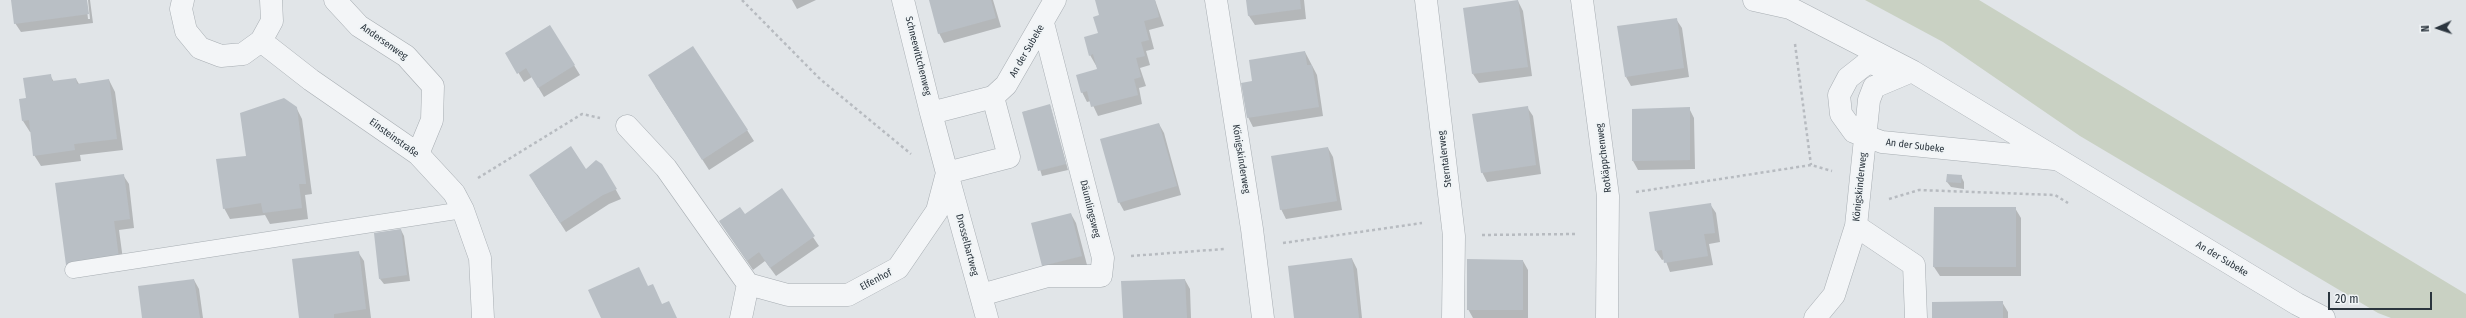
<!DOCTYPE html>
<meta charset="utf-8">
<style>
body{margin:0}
#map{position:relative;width:2466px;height:318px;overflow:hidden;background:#e1e5e8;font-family:"Fira Sans Condensed",sans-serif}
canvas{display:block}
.north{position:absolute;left:2418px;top:8px;width:40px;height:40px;-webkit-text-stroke:3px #f0f4f6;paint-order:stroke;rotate:267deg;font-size:11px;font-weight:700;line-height:16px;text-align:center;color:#2b353e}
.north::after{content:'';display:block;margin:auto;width:14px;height:18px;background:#2b353e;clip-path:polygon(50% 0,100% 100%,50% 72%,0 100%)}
.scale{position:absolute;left:2328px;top:292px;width:104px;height:18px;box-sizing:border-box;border:2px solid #2b353e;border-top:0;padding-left:5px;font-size:12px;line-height:14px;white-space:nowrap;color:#2b353e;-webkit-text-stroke:3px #f0f4f6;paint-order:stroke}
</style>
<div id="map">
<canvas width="2466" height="318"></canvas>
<div class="north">N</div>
<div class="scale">20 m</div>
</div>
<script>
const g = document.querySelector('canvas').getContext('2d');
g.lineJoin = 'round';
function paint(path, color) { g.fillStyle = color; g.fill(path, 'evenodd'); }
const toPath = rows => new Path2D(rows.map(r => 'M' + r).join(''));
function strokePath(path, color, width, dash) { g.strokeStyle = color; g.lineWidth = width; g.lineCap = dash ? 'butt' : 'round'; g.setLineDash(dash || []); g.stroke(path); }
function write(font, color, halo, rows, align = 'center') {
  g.font = font + ' "Fira Sans Condensed",sans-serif'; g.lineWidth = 4; g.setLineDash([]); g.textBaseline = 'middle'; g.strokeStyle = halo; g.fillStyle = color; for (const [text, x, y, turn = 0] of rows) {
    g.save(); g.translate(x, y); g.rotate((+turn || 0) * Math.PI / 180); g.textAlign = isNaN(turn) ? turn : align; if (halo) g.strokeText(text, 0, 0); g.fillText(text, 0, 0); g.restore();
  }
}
paint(toPath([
 [1865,0,1979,0,2466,294,2466,318,2391,318,2378,313,2080,136,1943,42]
]), '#c9d1c3');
paint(toPath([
 [12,0,86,0,88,19,90,19,88,0,90,0,93,23,21,32,15,23],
 [792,0,816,0,797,9],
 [930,0,993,0,1001,27,944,43,939,33],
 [1096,0,1155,0,1164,26,1149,30,1154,49,1146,51,1150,65,1140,68,1146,86,1139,88,1142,104,1098,116,1091,101,1087,102,1082,92,1098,69,1090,55,1099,34,1100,16],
 [1247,0,1304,0,1306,19,1255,25,1249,16],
 [1518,1,1523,11,1532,76,1479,83,1473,74],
 [1676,19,1682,28,1689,77,1631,86,1626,77],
 [550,26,580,75,544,97,532,77,524,82,507,54],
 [1305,52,1317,75,1323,116,1253,127,1248,117,1253,82],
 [50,75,54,82,76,79,79,84,109,80,115,92,123,150,80,155,81,161,41,166,34,155,32,132,30,132,23,121,27,99],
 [655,86,747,130,754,141,709,170],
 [1050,105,1068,170,1042,176,1023,112],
 [296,107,302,119,312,194,305,195,308,219,270,224,265,215,230,219,224,208,247,156],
 [1527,107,1533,116,1541,174,1487,182,1482,172],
 [1689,108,1694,118,1695,169,1638,170,1633,161,1633,110],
 [1159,124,1164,133,1181,195,1124,211,1119,202],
 [1328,148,1333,157,1342,210,1286,219,1281,209],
 [602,165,621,199,609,204,566,232,535,184],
 [123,175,129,184,134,228,119,230,124,267,72,274,67,265],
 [1961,176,1964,182,1964,189,1951,187,1947,182],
 [781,190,819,246,776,276,765,261,753,270,720,222,744,216],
 [1710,204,1716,213,1720,242,1709,244,1713,265,1670,272,1665,259,1662,260,1656,251],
 [2015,208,2021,218,2021,276,1940,276,1934,267],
 [1071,214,1076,223,1087,265,1048,275,1043,266,1032,224],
 [401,230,404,236,410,281,384,284,380,279],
 [358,252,364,261,371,318,300,318],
 [1352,259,1357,269,1362,318,1295,318],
 [1523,261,1528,270,1528,318,1473,318,1468,309],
 [194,280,199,289,203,318,143,318],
 [1185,280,1190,289,1191,318,1124,318],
 [2002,302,2008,312,2008,318,1933,318]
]), '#0003');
paint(toPath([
 [11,0,87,0,89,14,14,24],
 [929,0,991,0,996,18,938,34],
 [1095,0,1155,0,1159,17,1144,21,1149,40,1141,42,1145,56,1136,58,1141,77,1134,79,1138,95,1091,107,1087,91,1081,93,1076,75,1097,69,1093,54,1089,56,1084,37,1098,33,1093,17,1099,15],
 [1246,0,1300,0,1301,9,1248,16],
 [1518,0,1528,67,1472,74,1463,8],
 [1677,18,1684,68,1625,77,1617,26],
 [550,25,575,65,538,88,526,68,517,74,505,53],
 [693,46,748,130,702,160,648,75],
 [1305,51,1307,65,1312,65,1319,107,1247,118,1241,83,1252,81,1249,60],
 [51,74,52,81,76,78,77,84,109,79,117,139,74,144,75,150,33,156,29,120,22,121,19,99,26,98,23,78],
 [284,98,297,107,306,184,299,184,302,208,263,213,261,203,223,209,216,159,246,156,240,113],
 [1050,104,1066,164,1038,171,1022,112],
 [1528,106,1536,165,1481,173,1472,114],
 [1690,107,1690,160,1632,161,1632,109],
 [1159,123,1177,186,1118,203,1100,139],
 [571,146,586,169,596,160,602,164,617,189,603,195,560,223,529,175],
 [1328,147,1337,201,1280,210,1271,156],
 [124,174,130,219,114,221,119,258,66,265,55,183],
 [1947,174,1962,175,1961,183,1946,182],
 [782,188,815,236,770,268,759,252,747,261,719,221,740,207,745,214],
 [1711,203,1715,233,1704,234,1708,256,1664,263,1662,250,1655,251,1649,212],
 [1934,207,2016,207,2016,267,1933,267],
 [1071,213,1082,256,1042,266,1031,223],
 [401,229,407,275,379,279,374,233],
 [359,251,366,309,334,314,334,318,299,318,292,259],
 [1352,258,1359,318,1294,318,1288,266],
 [1467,259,1523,260,1523,310,1467,310],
 [639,267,648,286,653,284,662,304,669,301,677,318,601,318,588,290],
 [194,279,200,318,142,318,138,286],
 [1185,279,1187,318,1123,318,1121,281],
 [2003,301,2003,318,1932,318,1932,302]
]), '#b9bfc5');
const service = toPath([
 [73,270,463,210]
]);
const minor = toPath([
 [183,0,181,9,186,31,200,48,221,56,243,54,261,41,272,21,271,0],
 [335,0,359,26,406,56,433,86,432,120,418,154],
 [903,0,931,113],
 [1216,0,1252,229,1263,318],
 [1426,0,1454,236,1453,318],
 [1582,0,1608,196,1607,318],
 [1754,0,1790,8,1912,71,2297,304,2324,318],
 [261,41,311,80,418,154,454,193,463,210,480,258,483,318],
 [1895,68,1867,63,1848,78,1839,95,1841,114,1854,132,1882,142,2054,159],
 [993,97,1009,157,947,173,931,113,993,97,1006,85,1055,0],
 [627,126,666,168,748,284,788,295,848,295,898,268,937,211,947,173],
 [947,173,987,318],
 [1856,226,1914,265,1916,318],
 [981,295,1048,276,1101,276,1103,258,1043,23],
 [741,318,748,284],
 [1815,318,1834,295,1856,226,1869,100,1874,87,1912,71]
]);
strokePath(service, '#a7adb2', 17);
strokePath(minor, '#a7adb2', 23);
strokePath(toPath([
 [742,0,820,79,911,154],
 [1795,44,1811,165],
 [478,178,582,114,600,118],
 [1636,192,1811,165,1832,171],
 [1889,199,1919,190,2055,195,2068,203],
 [1482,235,1577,234],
 [1283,243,1422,223],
 [1131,256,1224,249]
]), '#b7bbc0', 2.5, [3, 3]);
strokePath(service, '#f3f5f7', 16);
strokePath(minor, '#f3f5f7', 22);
write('10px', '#2b353e', '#f0f4f6', [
 ["Andersenweg",384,42,35],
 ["An der Subeke",1027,51,-60],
 ["Schneewittchenweg",918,56,76],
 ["Einsteinstraße",394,138,36],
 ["An der Subeke",1915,146,7],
 ["Rotkäppchenweg",1604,158,-97],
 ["Königskinderweg",1241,159,81],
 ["Sterntalerweg",1445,159,-97],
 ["Königskinderweg",1860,187,-84],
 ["Däumlingsweg",1090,209,76],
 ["Drosselbartweg",967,245,75],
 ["An der Subeke",2222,259,31],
 ["Elfenhof",876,280,-28]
]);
</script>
